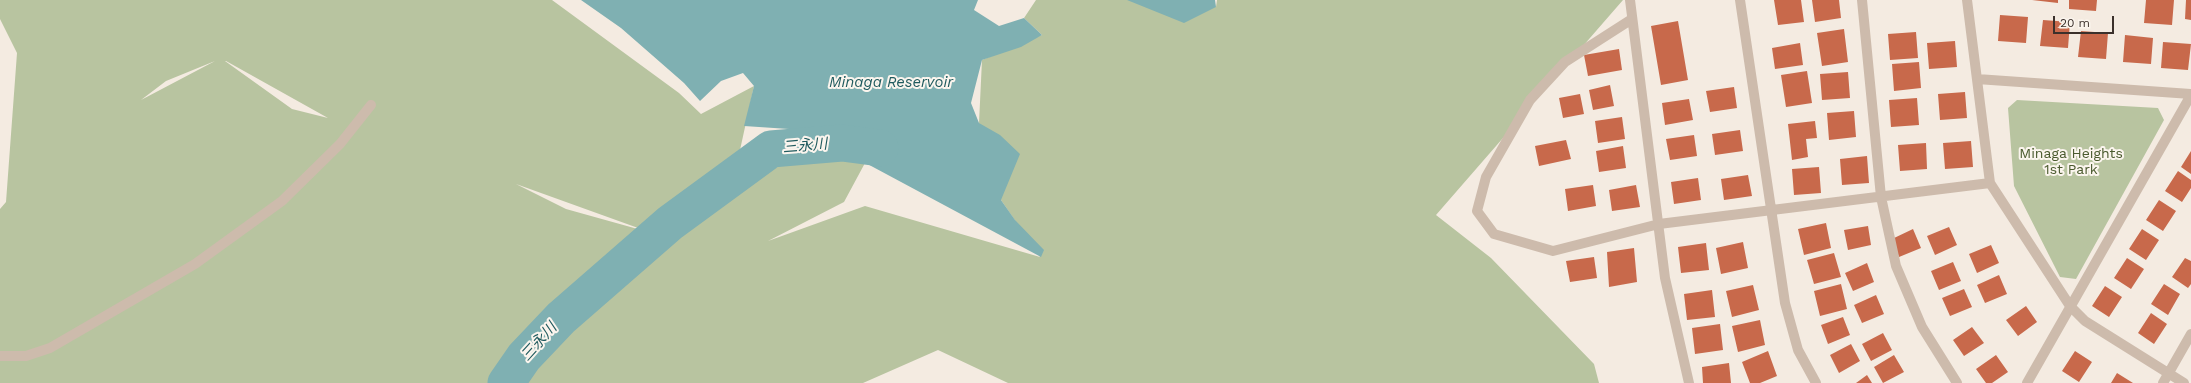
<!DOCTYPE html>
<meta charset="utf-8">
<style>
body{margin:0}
#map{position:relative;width:2191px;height:383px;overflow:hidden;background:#f4ebe1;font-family:"Work Sans",sans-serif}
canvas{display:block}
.scale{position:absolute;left:2053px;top:16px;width:61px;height:18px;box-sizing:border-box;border:2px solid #3b302b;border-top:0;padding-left:5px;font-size:12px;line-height:14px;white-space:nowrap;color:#3b302b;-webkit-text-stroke:3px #fbf5ee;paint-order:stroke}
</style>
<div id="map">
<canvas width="2191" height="383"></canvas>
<div class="scale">20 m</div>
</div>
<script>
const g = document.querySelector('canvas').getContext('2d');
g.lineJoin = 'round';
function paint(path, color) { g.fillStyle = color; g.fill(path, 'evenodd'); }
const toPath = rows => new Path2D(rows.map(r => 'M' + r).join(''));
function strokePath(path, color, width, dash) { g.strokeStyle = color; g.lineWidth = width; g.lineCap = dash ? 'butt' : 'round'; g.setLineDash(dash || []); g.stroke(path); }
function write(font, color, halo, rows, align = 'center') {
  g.font = font + ' "Work Sans","Noto Sans JP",sans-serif'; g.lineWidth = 4; g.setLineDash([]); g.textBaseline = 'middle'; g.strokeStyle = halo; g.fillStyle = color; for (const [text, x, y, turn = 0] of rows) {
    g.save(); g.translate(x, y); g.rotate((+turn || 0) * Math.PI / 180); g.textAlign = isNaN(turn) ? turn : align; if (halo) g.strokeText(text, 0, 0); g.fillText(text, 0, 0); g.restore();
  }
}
paint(toPath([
 [0,0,552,0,679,93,701,114,754,86,740,150,865,163,844,202,768,241,865,206,1040,257,1001,200,979,123,982,60,1042,35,1024,18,1036,0,1132,0,1216,7,1217,0,1623,0,1436,215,1491,258,1594,364,1599,383,1008,383,938,350,863,383,0,383,0,209,6,202,17,53,0,19],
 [215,61,141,100,166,81],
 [225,61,226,61,328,118,292,109],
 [516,184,652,233,566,209],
 [2017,100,2158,108,2164,120,2076,279,2060,277,2014,186,2008,108]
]), '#b8c4a0');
paint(toPath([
 [581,0,978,0,974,10,999,26,1024,18,1042,35,1021,47,982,60,971,103,979,123,1000,135,1020,154,1001,200,1015,220,1044,250,1041,257,804,130,744,126,754,86,743,73,721,81,700,101,684,83,621,28],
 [1127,0,1215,0,1216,7,1184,23]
]), '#7fb0b2');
strokePath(toPath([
 [506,383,524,357,561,318,670,223,771,149,842,143,880,148]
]), '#7fb0b2', 37);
paint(toPath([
 [1774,0,1801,0,1804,22,1778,25],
 [1812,0,1839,0,1841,18,1815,22],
 [2032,0,2058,0,2058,3],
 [2069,0,2097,0,2096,11,2069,9],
 [2146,0,2174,0,2172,25,2144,23],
 [2186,0,2191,0,2191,20,2185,19],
 [2000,15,2028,17,2026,43,1998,41],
 [2043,20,2070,22,2068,48,2040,46],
 [1678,21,1688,80,1661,85,1651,26],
 [1844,29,1848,62,1822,66,1817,33],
 [2081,31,2108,33,2106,59,2078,57],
 [1916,32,1918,58,1890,60,1888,34],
 [2125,35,2153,38,2151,64,2123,62],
 [1955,41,1957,67,1929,69,1927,43],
 [2163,42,2191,44,2188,70,2161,68],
 [1800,43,1803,65,1775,69,1772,48],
 [1619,49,1622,70,1588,76,1584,55],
 [1919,62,1921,88,1894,91,1892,64],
 [1807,71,1812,103,1786,107,1781,75],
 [1848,72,1850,98,1822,100,1820,74],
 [1610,85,1614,106,1593,110,1589,90],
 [1734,87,1737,108,1710,112,1706,91],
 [1965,92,1967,118,1940,120,1938,94],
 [1580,94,1584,114,1563,118,1559,98],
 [1917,98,1919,125,1891,127,1889,100],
 [1689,99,1693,120,1665,125,1662,103],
 [1854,111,1856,137,1829,140,1827,113],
 [1622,117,1625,139,1598,143,1595,121],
 [1815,121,1817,138,1806,139,1808,157,1792,160,1788,124],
 [1740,130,1743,151,1715,155,1712,134],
 [1694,135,1697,156,1670,160,1666,139],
 [1566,140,1571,159,1539,166,1535,146],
 [1971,141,1973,167,1945,169,1943,143],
 [1926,143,1927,169,1900,171,1898,145],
 [1623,146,1626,168,1599,172,1596,151],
 [2191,151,2191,174,2181,167],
 [1867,156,1869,183,1842,185,1840,159],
 [1819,167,1821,193,1794,195,1792,169],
 [2178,171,2191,180,2191,188,2182,202,2165,191],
 [1748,175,1752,196,1724,200,1721,179],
 [1698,178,1701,200,1674,204,1671,182],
 [1593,185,1596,206,1568,211,1565,189],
 [1636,185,1640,207,1612,211,1609,190],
 [2159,200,2176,211,2163,231,2146,220],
 [1826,223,1831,248,1804,255,1798,229],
 [1868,226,1871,245,1848,250,1844,230],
 [1949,227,1957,245,1935,255,1927,236],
 [1913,229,1921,248,1899,257,1892,239],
 [2142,229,2159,240,2146,260,2129,249],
 [1743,242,1748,268,1721,274,1716,248],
 [1706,243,1709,270,1681,273,1678,247],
 [1991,245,1999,263,1977,273,1969,254],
 [1634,248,1637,282,1609,287,1607,252],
 [1834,253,1841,277,1814,284,1807,260],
 [1594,257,1597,278,1570,282,1566,261],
 [2127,258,2144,269,2131,289,2114,278],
 [2185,258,2191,261,2191,284,2188,288,2172,277],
 [1953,262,1961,281,1939,290,1931,271],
 [1867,263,1874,282,1853,291,1845,273],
 [1999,275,2007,294,1985,303,1977,285],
 [1841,284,1847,309,1820,316,1814,291],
 [2164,284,2180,294,2168,315,2151,304],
 [1753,285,1759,310,1732,317,1726,291],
 [2105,286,2122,297,2109,317,2092,306],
 [1964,289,1972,307,1950,316,1942,298],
 [1712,290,1715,317,1687,320,1684,294],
 [1876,295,1884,314,1862,323,1854,305],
 [2026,306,2037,322,2018,336,2006,320],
 [2151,313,2167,324,2154,344,2138,333],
 [1843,317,1850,335,1828,344,1821,325],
 [1760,320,1765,345,1738,352,1732,326],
 [1720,324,1723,350,1695,354,1692,328],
 [1972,327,1984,343,1964,356,1953,340],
 [1883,333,1892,350,1871,361,1862,344],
 [1851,344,1860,361,1839,373,1830,355],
 [1768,351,1777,376,1760,383,1750,383,1742,362],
 [2075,351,2092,362,2079,382,2062,371],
 [1894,355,1904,372,1883,383,1874,367],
 [1996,355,2008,372,1992,383,1986,383,1976,369],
 [1729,363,1731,383,1703,383,1702,367],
 [2117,373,2133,383,2111,383],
 [1867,375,1872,383,1856,383]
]), '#c8694b');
strokePath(toPath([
 [1630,0,1665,278,1689,383],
 [1740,0,1785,303,1798,350,1816,383],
 [1862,0,1881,197,1896,266,1922,327,1957,383],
 [1967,0,1990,183,2070,306,2085,321,2184,383],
 [1632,19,1565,62,1530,100,1486,177,1477,211,1494,234,1553,251,1659,224,1990,183],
 [1977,79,2191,94],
 [0,356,26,356,50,348,195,264,282,201,340,144,371,105],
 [2027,383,2191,95],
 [2163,383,2191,334]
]), '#cdbbac', 10);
write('14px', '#4a5a2e', '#fbf5ee', [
 ["Minaga Heights",2071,154],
 ["1st Park",2071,170]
]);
write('italic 15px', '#1f5a5e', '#fbf5ee', [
 ["Minaga Reservoir",891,83],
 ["三永川",805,146,-5],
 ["三永川",539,342,-48]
]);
</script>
